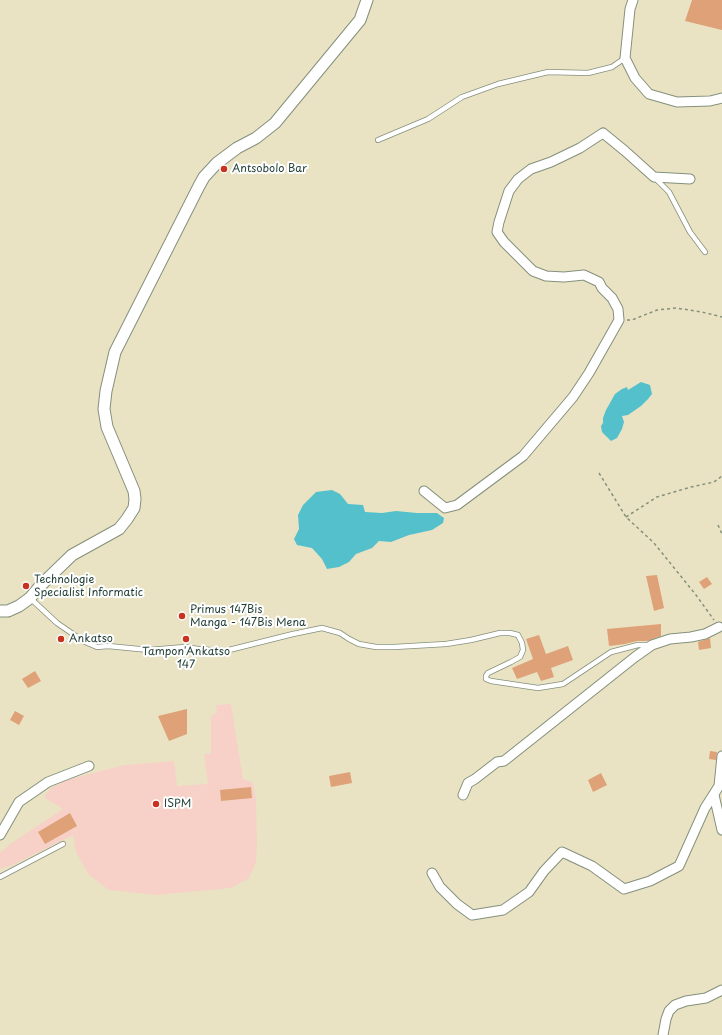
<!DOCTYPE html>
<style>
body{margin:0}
canvas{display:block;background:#e9e3c3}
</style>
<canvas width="722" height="1035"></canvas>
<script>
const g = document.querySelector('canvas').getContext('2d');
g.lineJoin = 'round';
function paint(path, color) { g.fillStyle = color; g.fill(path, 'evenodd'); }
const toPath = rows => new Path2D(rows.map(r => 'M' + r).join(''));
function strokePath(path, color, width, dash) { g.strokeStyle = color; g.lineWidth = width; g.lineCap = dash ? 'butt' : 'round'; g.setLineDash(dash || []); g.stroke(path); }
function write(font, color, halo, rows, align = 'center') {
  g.font = font + ' "Playpen Sans",sans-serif'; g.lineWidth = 4; g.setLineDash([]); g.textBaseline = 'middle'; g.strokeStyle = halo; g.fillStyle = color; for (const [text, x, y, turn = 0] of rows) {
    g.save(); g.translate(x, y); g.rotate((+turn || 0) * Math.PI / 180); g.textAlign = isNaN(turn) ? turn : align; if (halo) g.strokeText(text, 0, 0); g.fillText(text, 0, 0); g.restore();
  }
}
paint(toPath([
 [231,704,243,779,253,783,256,799,257,843,256,862,249,878,231,888,155,895,109,890,89,875,76,852,73,835,13,865,0,869,0,853,10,844,63,809,45,798,46,794,51,788,66,780,124,765,174,761,177,786,208,784,204,754,211,754,211,717,217,713,216,705]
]), '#f7d1c7');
paint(toPath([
 [641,382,650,385,652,394,648,399,641,406,628,415,622,416,624,422,622,429,617,438,611,441,602,432,601,426,603,423,603,418,606,410,615,394,622,389,627,387,628,390],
 [332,490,340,494,348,504,363,505,365,512,382,513,396,511,417,513,437,513,444,518,443,523,432,530,409,535,391,542,379,541,372,548,356,554,349,562,339,567,327,569,322,559,312,548,297,545,294,539,299,529,298,515,303,505,316,492]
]), '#53c0cb');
paint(toPath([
 [692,0,722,0,722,30,685,21],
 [657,575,664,608,654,611,646,576],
 [707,577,712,584,704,589,699,582],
 [661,624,661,636,647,641,637,641,625,644,609,646,607,629],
 [539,635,546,654,568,646,573,660,551,668,554,677,541,681,537,672,517,679,512,668,533,659,526,639],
 [710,638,711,648,699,650,698,642],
 [35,671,41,681,28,688,22,679],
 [187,709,187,734,169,741,158,716],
 [15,711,24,716,19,725,10,720],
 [710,751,717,752,716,760,709,759],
 [350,772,352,783,331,787,329,776],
 [601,773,607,785,593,792,588,780],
 [251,787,252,798,221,801,220,790],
 [70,813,77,826,45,844,38,832]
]), '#dfa177');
const service = toPath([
 [378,140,428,119,462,97,498,84,548,72,588,73,612,67,625,58],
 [655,178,669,192,690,232,705,252],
 [30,598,57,623,83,641,97,647,108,646,149,650,185,647,198,649,225,651,293,634,322,628,340,633,349,639,359,644,376,647,394,647,446,644,471,640,500,633,510,633,518,635,522,643,523,650,520,657,511,662,488,673,486,676,486,679,491,681,538,688,563,684,611,652,638,645,650,645],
 [0,877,63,844]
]);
const minor = toPath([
 [633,0,630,9,625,58,635,78,649,94,677,102,710,101,722,98],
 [424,491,445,508,457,505,523,456,573,397,589,373,619,320,618,309,612,298,602,288,599,282,584,275,564,277,546,276,533,271,504,242,497,232,499,222,509,191,518,179,531,169,551,162,580,148,603,133,625,151,654,177,690,179],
 [463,795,468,783,475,779,497,762,504,761,635,657,652,645,670,639,691,637,705,634,719,627],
 [714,795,722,830],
 [0,835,19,802,48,782,89,766],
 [432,873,440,887,457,904,472,915,503,910,529,892,544,871,562,852,592,866,624,889,650,881,679,866,705,808,719,786,722,756],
 [663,1035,666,1019,669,1011,675,1005,686,1001,706,998,722,990]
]);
const tertiary = toPath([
 [0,611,8,611,19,606,30,598,41,585,72,555,119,529,127,519,134,508,135,499,134,491,107,427,104,409,106,391,115,352,199,186,204,177,217,163,237,148,256,138,275,123,360,20,367,0]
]);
strokePath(service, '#84907c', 6);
strokePath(minor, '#84907c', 11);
strokePath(tertiary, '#84907c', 13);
strokePath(toPath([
 [627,320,632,320,657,310,676,308,702,312,722,317],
 [599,473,626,517,654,543,696,595,714,620],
 [626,517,657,497,691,487,714,482,722,476],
 [718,525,722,534]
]), '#84907c', 1.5, [3, 3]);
strokePath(service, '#fff', 4.5);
strokePath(minor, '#fff', 9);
strokePath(tertiary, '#fff', 11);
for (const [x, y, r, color] of [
 [224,169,4,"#c8321e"],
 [26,586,4,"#c8321e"],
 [182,616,4,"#c8321e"],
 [61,639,4,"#c8321e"],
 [186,639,4,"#c8321e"],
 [156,804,4,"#c8321e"]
]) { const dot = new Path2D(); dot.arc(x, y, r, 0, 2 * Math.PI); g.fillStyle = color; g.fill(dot); strokePath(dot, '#fff', 1.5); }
write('11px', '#1f3d34', '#fff', [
 ["Antsobolo Bar",232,169],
 ["Technologie",34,580],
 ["Specialist Informatic",34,593],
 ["Primus 147Bis",190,610],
 ["Manga - 147Bis Mena",190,623],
 ["Ankatso",69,639],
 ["Tampon'Ankatso",186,652,"center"],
 ["147",186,665,"center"],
 ["ISPM",164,804]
], 'left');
</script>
